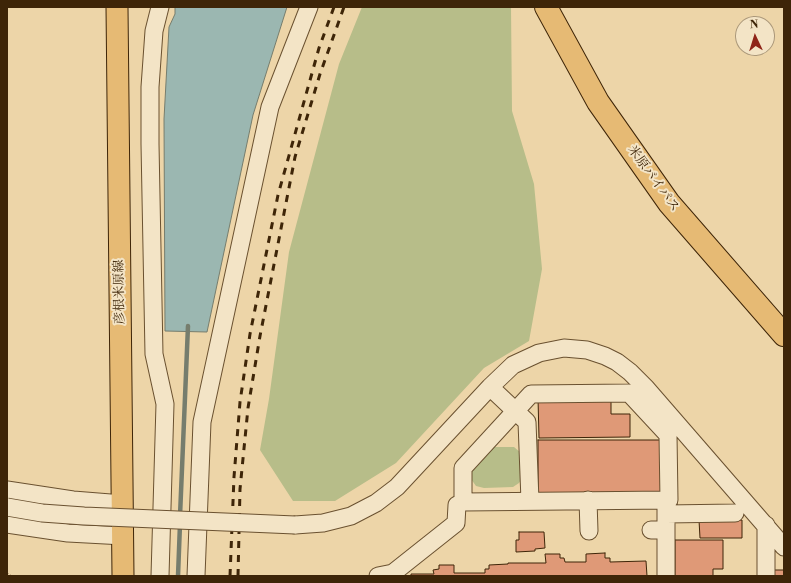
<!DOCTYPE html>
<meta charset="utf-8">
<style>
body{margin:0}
#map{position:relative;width:791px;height:583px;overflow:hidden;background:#edd5a8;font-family:"Libre Bodoni",serif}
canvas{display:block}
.frame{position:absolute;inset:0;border:8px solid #3e2508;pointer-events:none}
.north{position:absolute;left:735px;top:16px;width:40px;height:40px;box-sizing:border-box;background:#f3e4c6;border:1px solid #ab987a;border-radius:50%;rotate:356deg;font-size:11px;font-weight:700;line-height:16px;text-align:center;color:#3e2508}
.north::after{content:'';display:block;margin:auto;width:14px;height:18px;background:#8f2418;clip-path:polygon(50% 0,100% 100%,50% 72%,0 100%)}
</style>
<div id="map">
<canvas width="791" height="583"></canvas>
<div class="frame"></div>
<div class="north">N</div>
</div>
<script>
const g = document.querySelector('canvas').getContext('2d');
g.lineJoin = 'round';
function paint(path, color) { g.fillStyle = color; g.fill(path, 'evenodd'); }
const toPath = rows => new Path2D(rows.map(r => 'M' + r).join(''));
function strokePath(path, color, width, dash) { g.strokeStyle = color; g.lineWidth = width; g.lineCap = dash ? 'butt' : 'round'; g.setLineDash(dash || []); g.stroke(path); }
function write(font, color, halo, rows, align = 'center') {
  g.font = font + ' "Libre Bodoni","Noto Serif JP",serif'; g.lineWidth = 4; g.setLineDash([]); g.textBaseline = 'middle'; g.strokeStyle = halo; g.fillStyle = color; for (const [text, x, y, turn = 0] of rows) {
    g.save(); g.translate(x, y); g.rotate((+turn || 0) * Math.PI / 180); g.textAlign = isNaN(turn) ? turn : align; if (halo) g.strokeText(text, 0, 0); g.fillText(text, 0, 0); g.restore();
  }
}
paint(toPath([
 [362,7,511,7,512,111,534,184,542,269,529,341,484,368,396,463,335,501,293,501,260,450,269,399,289,252,339,64],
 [494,447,514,447,521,453,523,477,519,483,513,487,484,488,476,486,471,479,472,471]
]), '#b7bd89');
const water = toPath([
 [175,7,287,7,253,115,207,332,165,331,164,119,169,27,175,14,175,7]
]);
paint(water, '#9bb7b1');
strokePath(water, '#767d6d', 1);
strokePath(toPath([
 [180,516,188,326],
 [178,576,180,524]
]), '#767d6d', 4.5);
const building = toPath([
 [611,397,611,414,630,414,630,437,539,438,538,398,611,397],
 [538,440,662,440,662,492,538,494,538,440],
 [699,520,742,520,742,538,700,538,699,520],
 [519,532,544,532,545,548,535,549,535,551,516,552,516,540,519,540,519,532],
 [675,540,723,540,723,569,713,569,713,576,675,576,675,540],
 [605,553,605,558,610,558,610,562,646,561,647,576,411,576,411,574,434,574,433,570,439,569,439,565,454,565,454,573,485,573,485,569,489,569,489,565,508,564,508,563,546,563,545,554,560,554,560,558,564,558,565,562,586,562,586,554,605,553],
 [774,570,784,570,784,576,774,576,774,570]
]);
paint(building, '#df9977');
strokePath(building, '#3e2508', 1);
const minor = toPath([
 [160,7,154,31,150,87,150,144,154,354,165,404,160,576],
 [490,387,527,422,530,501],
 [7,490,73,500,123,504],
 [588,500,589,531],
 [666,500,666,576],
 [666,514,735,513],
 [7,524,68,533,124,536],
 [295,525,323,523,351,516,376,503,397,487,490,387,513,365,539,353,564,348,587,350,605,356,617,362,630,372,646,388,784,547],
 [766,525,766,576],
 [651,530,666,530],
 [196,576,202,422,270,107,309,7],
 [378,576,393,573,456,523,457,505,463,502,669,500,668,435,629,393,531,394,463,468,463,502]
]);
const major = toPath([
 [117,7,123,576]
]);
const highway = toPath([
 [546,7,598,102,669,203,784,335]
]);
strokePath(minor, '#6a5130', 19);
strokePath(major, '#3e2508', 23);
strokePath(highway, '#3e2508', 24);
strokePath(toPath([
 [7,574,10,576]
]), '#3e2508', 2.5, [1, 2]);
strokePath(minor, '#f3e4c6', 17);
strokePath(major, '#e6ba74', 21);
strokePath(highway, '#e6ba74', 22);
strokePath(toPath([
 [230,576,234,477,240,402,250,334,278,195,319,48,334,7],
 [238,576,240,489,248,408,260,336,295,157,320,74,344,7]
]), '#3e2508', 3, [7, 7]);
const minorBridge = toPath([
 [7,507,42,513,84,516,295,525]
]);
strokePath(minorBridge, '#6a5130', 19, []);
strokePath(minorBridge, '#f3e4c6', 17);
write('13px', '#3e2508', '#f3e4c6', [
 ["米原バイパス",653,179,54],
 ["彦根米原線",120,292,-91]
]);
</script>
